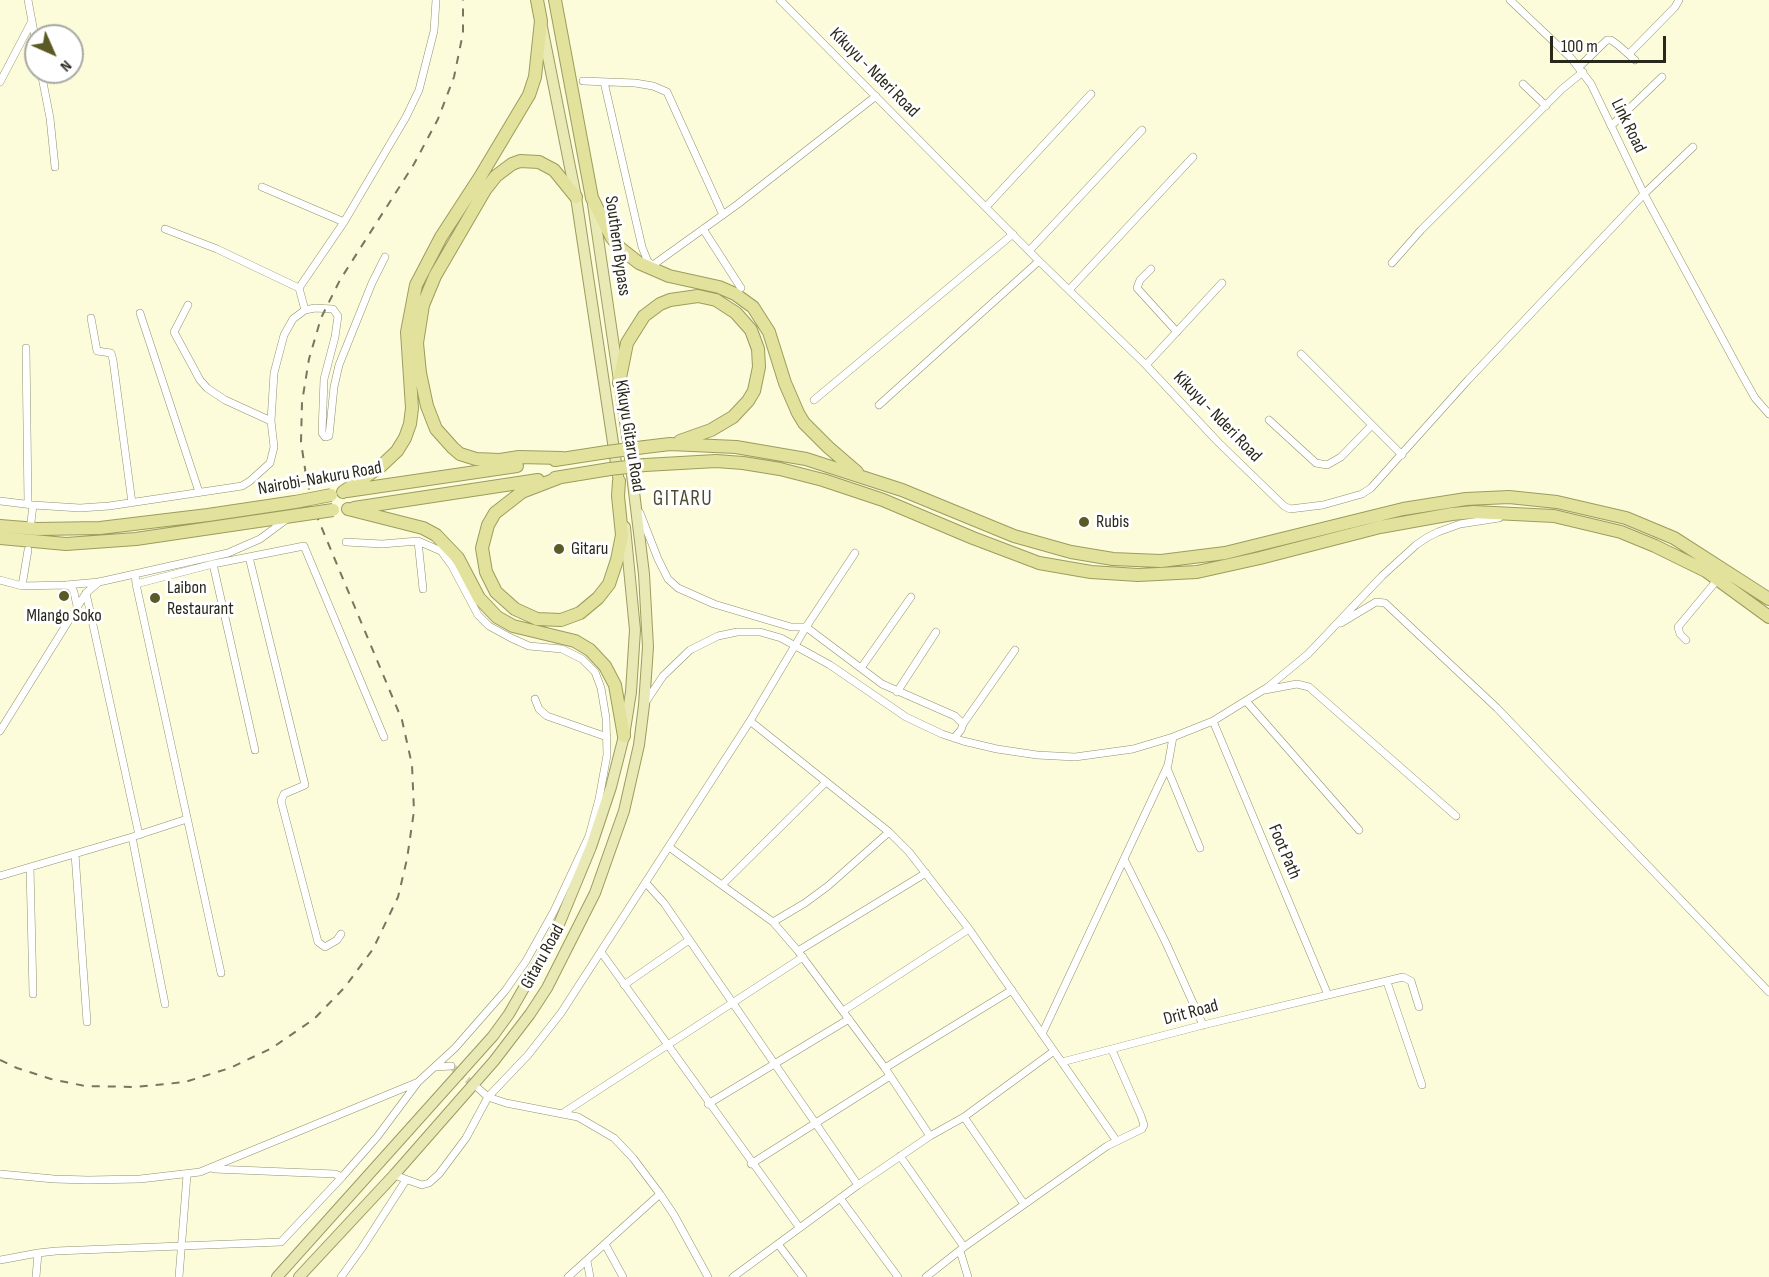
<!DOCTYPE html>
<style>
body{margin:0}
#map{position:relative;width:1769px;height:1277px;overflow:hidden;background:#fcfcda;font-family:"Sofia Sans Condensed",sans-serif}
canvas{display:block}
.north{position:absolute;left:24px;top:24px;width:60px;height:60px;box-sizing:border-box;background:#fff;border:2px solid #a9a9a4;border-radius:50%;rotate:135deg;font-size:16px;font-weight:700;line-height:24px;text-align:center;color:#28281b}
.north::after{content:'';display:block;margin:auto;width:21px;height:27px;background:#5b5a26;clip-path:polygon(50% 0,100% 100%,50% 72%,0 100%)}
.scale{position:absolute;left:1550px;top:36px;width:116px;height:27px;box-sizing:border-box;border:3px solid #28281b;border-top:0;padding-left:8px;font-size:18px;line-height:21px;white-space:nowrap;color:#28281b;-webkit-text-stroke:4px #fff;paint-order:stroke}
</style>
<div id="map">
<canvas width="1769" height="1277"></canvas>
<div class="north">N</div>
<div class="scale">100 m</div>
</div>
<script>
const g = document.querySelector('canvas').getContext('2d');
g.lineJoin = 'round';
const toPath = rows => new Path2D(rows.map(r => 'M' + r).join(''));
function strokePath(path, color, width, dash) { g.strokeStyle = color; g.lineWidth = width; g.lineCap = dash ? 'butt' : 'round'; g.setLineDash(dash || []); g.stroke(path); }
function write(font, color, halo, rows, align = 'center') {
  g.font = font + ' "Sofia Sans Condensed",sans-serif'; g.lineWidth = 6; g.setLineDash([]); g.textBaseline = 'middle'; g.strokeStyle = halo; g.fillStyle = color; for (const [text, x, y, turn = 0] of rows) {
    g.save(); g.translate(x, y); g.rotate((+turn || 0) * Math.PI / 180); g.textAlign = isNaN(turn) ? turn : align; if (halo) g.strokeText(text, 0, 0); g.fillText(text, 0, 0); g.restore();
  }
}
strokePath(toPath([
 [451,1066,475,1086]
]), '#d2d2b4', 7, [7, 3.5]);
const minor = toPath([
 [28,0,36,43],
 [780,0,1039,261,1146,365,1217,441,1284,506,1290,509,1323,505,1362,494,1371,488,1468,380,1644,194,1693,147],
 [1510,0,1571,58,1591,84,1644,194,1742,375,1755,398,1769,414],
 [1629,54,1675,7,1679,0],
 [1579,67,1607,40,1611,40,1618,45,1635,60],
 [41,72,50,118,55,167],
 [583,81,635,83,653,86,667,92,723,215],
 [0,82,32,21],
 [604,82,642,247,648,262,653,265,738,204,876,96],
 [1523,84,1546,106],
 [1611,126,1662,77],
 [262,187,344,222],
 [986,207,1091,94],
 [165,229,217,249,299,288],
 [703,229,741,288],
 [1029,251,1142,130],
 [1392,263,1421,230,1562,89,1583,72],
 [1151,269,1140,280,1137,288,1177,332],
 [1069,290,1193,157],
 [188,305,174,332,200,380,207,388,225,400,271,421],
 [305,310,299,288,344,222,406,117,419,90,434,31,436,0],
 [140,313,199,492],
 [91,318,97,351,111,353,113,360,132,503],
 [26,348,28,504],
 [1301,354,1402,455],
 [1146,365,1222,283],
 [814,400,1013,234],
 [879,405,1039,261],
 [1269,420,1316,463,1327,465,1341,457,1372,425],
 [0,501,33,505,31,522],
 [33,505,80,508,109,506,242,486,250,481,270,463,274,447,271,421,274,373,284,335,293,319,305,310,315,308,333,309,338,316,335,337,324,379,322,433,325,437,329,436,334,387,339,365,372,283,385,257],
 [640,513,658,559,668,579,678,588,714,604,791,627,806,627,882,684,955,716,963,724,961,730,954,738],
 [418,541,423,589],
 [249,557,305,785,284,794,281,801,318,942,325,947,337,940,341,934],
 [213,564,255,750],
 [135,574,136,584,221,973],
 [0,580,22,586,66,585,99,582,228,553,260,539,287,519],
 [136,584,213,564,304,546,384,737],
 [66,585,71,587,74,592,77,606],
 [22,586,28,550],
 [86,593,139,835],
 [1341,623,1376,602,1385,603,1497,708,1769,992],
 [1686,640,1680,634,1678,627,1718,579],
 [861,668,911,597],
 [1265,690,1297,684,1309,687,1456,816],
 [897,692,936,632],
 [535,699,539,709,547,716,607,737],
 [1246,701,1359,830],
 [645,703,663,676,690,650,718,636,737,632,760,632,781,638,830,665,906,717,942,734,963,741,997,749,1037,755,1075,757,1133,749,1173,737,1213,721,1268,687,1308,654,1382,576,1416,545,1428,537,1438,532,1460,524,1499,518],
 [750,721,889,832,909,852,969,929,1116,1140],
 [1213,721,1328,995],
 [963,724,1015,650],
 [0,731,86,593,99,582],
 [1167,768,1200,848],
 [132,837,165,1004],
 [669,847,773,922,798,951,885,1068,930,1136],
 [75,854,87,1022],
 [1125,861,1166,943,1203,1025],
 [30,867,33,994],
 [0,876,132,837,187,819],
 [646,883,664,903,858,1185],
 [722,885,825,783],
 [773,922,805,903,828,886,889,832],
 [798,951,926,873],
 [601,952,799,1227],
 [1387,982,1422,1085],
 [624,985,689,940],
 [843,1011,969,929],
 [1042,1034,1168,765,1173,737],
 [1062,1062,1203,1025,1403,977,1411,981,1419,1007],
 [435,1067,451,1066],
 [885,1068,1012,990],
 [479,1089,488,1097,506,1103,578,1117,614,1138,633,1158,660,1194,674,1215,708,1277],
 [708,1104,849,1019],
 [563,1113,803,957],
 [964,1117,1024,1204],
 [900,1156,964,1247],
 [751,1164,890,1076],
 [214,1169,335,1174,342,1177],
 [0,1174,54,1179,88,1180,140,1179,200,1172,416,1083],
 [394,1175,422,1185,429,1183,439,1174,466,1138,488,1097,528,1055,561,1013,750,721,806,627,855,553],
 [840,1198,898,1277],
 [605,1244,623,1277],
 [778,1244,803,1277],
 [960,1251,968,1277],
 [0,1260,38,1253,56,1251,281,1242,342,1177,377,1137,418,1082,455,1048,505,991,526,961,554,911,589,836,599,799,607,755,606,718,601,688,595,672,582,659,562,649,529,646,511,638,489,626,478,615,452,566,441,551,418,541,382,544,346,542],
 [587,1261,590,1277],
 [36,1277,38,1253],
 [179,1277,187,1175],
 [341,1277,362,1248,406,1180],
 [568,1277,660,1194],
 [733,1277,858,1185,930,1136,964,1117,1054,1051],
 [926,1277,964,1247,1107,1146,1142,1129,1144,1125,1141,1116,1112,1050]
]);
const primary = toPath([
 [542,27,576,197,618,476],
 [277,1277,493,1036,509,1014,555,934,591,847,611,787,624,736,631,692,635,630,625,527],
 [299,1277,394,1175,494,1061,530,1014,547,988,595,893,624,811,639,745,644,705,648,647,644,574,628,442,593,204]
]);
const trunk = toPath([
 [555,0,592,198,612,238,620,248,639,263,669,276,719,287,735,294,753,307,769,332,785,383,798,413,804,423,828,447,857,472],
 [619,383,627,343,632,335,644,316,660,304,670,300,698,296,716,300,736,313,751,330,758,349,759,367,754,391,748,401,733,417,711,430,680,441],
 [645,447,670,444,736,447,806,459,902,490,1014,536,1071,552,1113,559,1136,560,1161,561,1225,553,1403,509,1466,499,1509,497,1557,502,1626,518,1674,538,1769,599],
 [562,458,519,457,500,460,476,459,460,454,453,448,436,429,427,406,420,373,417,343,423,305,435,276,485,190,496,176,512,164,520,161,539,162,554,170,576,197],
 [555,460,607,452],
 [645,465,716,461,743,463,780,469,823,480,883,500,973,538,1039,563,1091,572,1138,575,1197,572,1260,558,1380,527,1452,514,1474,512,1554,516,1621,532,1655,546,1706,571,1769,617],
 [561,477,522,492,495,513,488,525,482,548,486,572,496,592,515,609,537,619,561,620,580,613,598,598,609,584,617,560,622,535,618,496,619,481],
 [555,478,610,469],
 [347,491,517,466],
 [343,492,380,467,397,451,405,438,410,424,412,408,407,332,416,285,441,237,480,177,529,95,535,77,541,21,537,0],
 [354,508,538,480],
 [348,509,423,528,436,535,458,558,479,598,497,617,513,626,575,641,590,650,605,666,615,685,624,736],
 [0,526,37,529,100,528,208,515,295,502],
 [0,538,66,544,136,539,299,515]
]);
strokePath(minor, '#919171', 8);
strokePath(primary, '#9c9c5f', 12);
strokePath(trunk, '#9c9c5f', 14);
strokePath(minor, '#fff', 7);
strokePath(primary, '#e9e9b5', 10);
strokePath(trunk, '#e2e29c', 12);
strokePath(toPath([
 [0,1060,17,1068,51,1079,85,1086,136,1087,185,1082,230,1068,272,1048,314,1019,345,987,373,949,398,897,407,859,414,811,412,765,402,720,318,519,307,482,301,442,302,402,309,359,321,318,340,280,414,164,438,119,454,77,463,33,463,0]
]), '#767661', 2, [8, 8]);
const trunkBridge = toPath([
 [607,452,645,447],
 [610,469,645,465],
 [295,502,331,495],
 [299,515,333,510]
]);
strokePath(trunkBridge, '#9c9c5f', 14, []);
strokePath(trunkBridge, '#e2e29c', 12);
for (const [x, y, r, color] of [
 [1084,522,6,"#5b5a26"],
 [559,549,6,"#5b5a26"],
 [64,596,6,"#5b5a26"],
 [155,598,6,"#5b5a26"]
]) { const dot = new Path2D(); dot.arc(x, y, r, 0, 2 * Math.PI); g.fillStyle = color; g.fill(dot); strokePath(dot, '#fff', 2); }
write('18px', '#28281b', '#fff', [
 ["Kikuyu - Nderi Road",874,73,45],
 ["Link Road",1628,126,64],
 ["Southern Bypass",617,246,82],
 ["Kikuyu - Nderi Road",1217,417,46],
 ["Kikuyu Gitaru Road",629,436,81],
 ["Nairobi-Nakuru Road",320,479,-10],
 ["Foot Path",1284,852,67],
 ["Gitaru Road",543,957,-61],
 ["Drit Road",1191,1013,-15]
]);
write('18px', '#28281b', '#fff', [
 ["Rubis",1096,522],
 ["Gitaru",571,549],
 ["Laibon",167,588],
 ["Restaurant",167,609],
 ["Mlango Soko",64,616,"center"]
], 'left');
g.letterSpacing = '1.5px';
write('21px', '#4e4d30', '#fff', [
 ["GITARU",683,500]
]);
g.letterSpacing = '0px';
</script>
